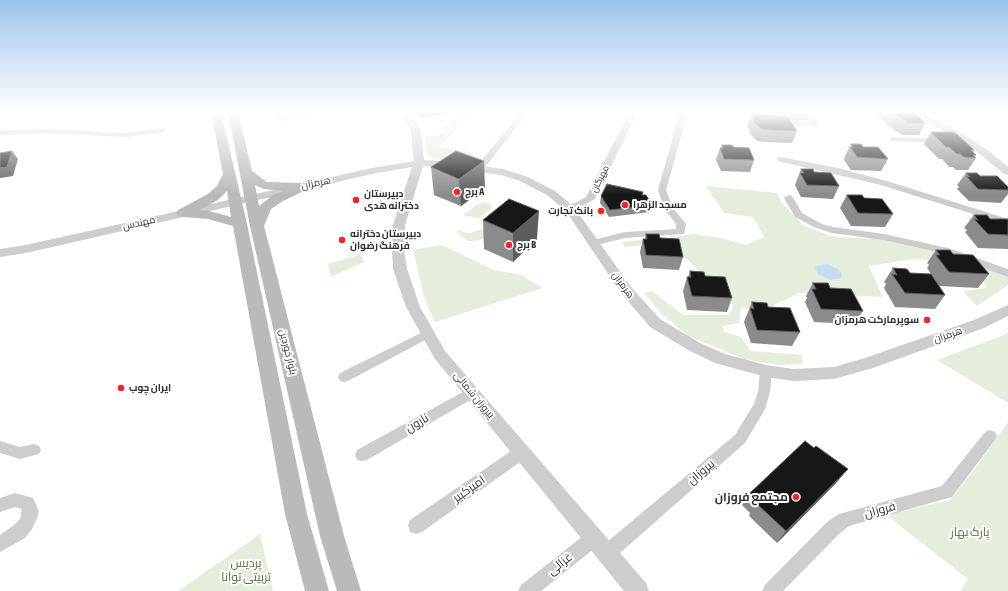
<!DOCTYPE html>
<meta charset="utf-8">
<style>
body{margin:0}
canvas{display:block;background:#fff}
</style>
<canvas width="1008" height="591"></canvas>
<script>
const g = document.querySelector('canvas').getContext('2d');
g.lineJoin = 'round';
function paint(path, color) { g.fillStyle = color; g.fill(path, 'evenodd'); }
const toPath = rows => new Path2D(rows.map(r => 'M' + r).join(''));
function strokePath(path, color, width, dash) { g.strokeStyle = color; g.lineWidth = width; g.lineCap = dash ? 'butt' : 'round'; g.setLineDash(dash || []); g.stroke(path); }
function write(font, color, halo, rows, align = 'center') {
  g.font = font + ' "Asap Condensed",Cairo,sans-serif'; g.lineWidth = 4; g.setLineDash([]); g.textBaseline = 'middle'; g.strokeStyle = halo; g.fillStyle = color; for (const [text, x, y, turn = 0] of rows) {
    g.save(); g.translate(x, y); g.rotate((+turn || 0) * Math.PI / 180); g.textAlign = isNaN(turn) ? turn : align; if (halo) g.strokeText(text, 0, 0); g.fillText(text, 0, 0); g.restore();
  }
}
paint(toPath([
 [465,112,472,112,440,147,474,153,472,156,478,157,474,163,433,158,426,154,425,137,443,133,444,131,440,126,451,123],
 [706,186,777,193,781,202,803,225,833,237,880,239,950,253,1008,276,1008,285,977,306,963,291,987,288,973,267,957,262,914,259,869,266,883,297,799,293,764,310,741,307,739,323,722,326,724,332,741,337,751,351,802,355,803,364,778,365,744,359,688,336,661,313,644,293,652,291,683,315,729,315,734,306,688,260,666,247,644,245,625,247,622,242,695,234,721,238,746,245,764,237,753,217,724,213],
 [484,202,490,204,492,208,479,218,466,216,463,214,468,212,476,205],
 [482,229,486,231,484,238,477,241,468,241,456,232,459,230,466,233,470,233],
 [442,245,494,270,521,275,543,288,435,322,424,297,413,250],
 [361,254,364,262,331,277,328,264],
 [1008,333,1008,403,937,360,999,337],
 [1008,422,1008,591,960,591,968,579,886,515,950,500,977,466],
 [260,534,273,591,178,591]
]), '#e5eedd');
paint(toPath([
 [827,264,838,269,842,274,841,278,830,280,818,274,815,268,816,266]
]), '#c7ddef');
paint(toPath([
 [303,112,319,112,280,121,276,119,277,117,303,112],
 [521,112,528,112,483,170,477,170,476,168,477,166,521,112],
 [680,112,688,112,666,190,673,208,686,224,684,234,625,238,593,246,589,245,588,243,589,241,625,232,676,229,676,224,664,208,658,190,680,112],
 [765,112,773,112,787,121,810,122,805,112,812,112,819,124,815,126,785,125,765,112],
 [627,117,633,117,634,119,595,199,573,211,567,211,565,209,567,207,586,197,627,117],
 [162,128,165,128,165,132,125,137,45,133,0,135,0,131,45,129,125,133,162,128],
 [891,137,941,139,945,141,941,143,894,141,891,141,891,137],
 [778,157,781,157,838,168,887,181,1008,219,1008,225,881,185,778,161,777,159,778,157],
 [789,195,792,196,802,213,822,224,833,227,884,234,948,248,1008,269,1008,277,942,253,884,240,832,233,816,228,795,217,784,198,789,195],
 [427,330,431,331,433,334,431,337,348,381,344,382,340,381,338,377,340,373,427,330],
 [766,366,770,367,772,371,770,392,765,409,745,443,613,559,607,561,601,559,599,553,601,547,735,435,754,404,758,392,760,371,762,367,766,366],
 [472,387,477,388,478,392,477,396,367,460,362,461,357,460,355,455,357,450,472,387],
 [990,430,995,432,997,436,995,440,952,497,849,526,839,534,783,591,762,591,765,585,827,522,839,514,942,486,985,432,990,430],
 [0,441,20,447,34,444,39,446,41,450,39,454,20,459,0,453,0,441],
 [522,446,527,447,529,452,527,457,422,532,416,534,410,532,408,526,410,520,517,447,522,446],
 [15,493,33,498,38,509,38,516,32,529,25,538,0,552,0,535,13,526,20,519,22,509,15,507,0,512,0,498,15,493],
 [594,530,600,532,602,538,600,544,541,591,518,591,521,585,588,532,594,530]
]), '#cdcdcd');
paint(toPath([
 [402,112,411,112,421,132,424,160,443,161,503,169,528,177,555,191,574,207,631,287,660,319,700,343,725,354,766,365,793,369,834,367,865,358,974,320,1008,305,1008,316,984,328,873,368,834,379,793,381,766,377,715,363,690,351,650,327,621,293,566,211,547,195,520,181,501,175,443,167,423,166,405,225,404,249,407,269,420,307,445,351,646,583,649,591,624,591,435,359,406,307,393,269,392,249,393,225,412,167,372,174,26,253,0,257,0,249,26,245,372,168,414,161,411,132,402,112],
 [910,112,922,112,963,134,989,151,1008,167,1008,175,1004,174,981,155,957,138,910,112]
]), '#cdcdcd');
paint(toPath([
 [211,112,221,112,247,224,307,514,329,591,305,591,285,514,233,226,208,219,183,217,178,216,176,213,178,210,208,194,217,186,223,174,211,112],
 [227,191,231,217,209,211,199,210,218,200,227,191],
 [228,112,238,112,252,171,267,182,300,183,306,181,310,182,312,185,310,188,283,201,271,209,264,226,344,536,361,591,337,591,320,536,250,226,228,112],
 [255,185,264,189,284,191,273,195,259,206,255,185]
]), '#bababa');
paint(toPath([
 [417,112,453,112,421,118],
 [775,112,811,112,808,120,789,120,797,131,792,143,765,142,757,141,749,133,750,131,747,126,751,114,781,116],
 [876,112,914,112,925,123,919,135,902,135,899,132,896,132,890,126,887,125],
 [931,132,974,150,973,152,976,155,975,157,976,158,968,170,956,170,953,167,949,167,942,159,939,159,924,144],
 [851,144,863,147,888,159,881,171,851,170,844,160,845,157,845,156],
 [722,145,733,147,754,160,750,172,721,171,716,160,720,148,721,148],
 [431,167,485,188,461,206,434,195],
 [801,169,814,172,839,186,833,199,801,197,795,185],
 [966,173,980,176,1008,187,1008,194,1001,203,969,201,957,189,959,187,957,185],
 [642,195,652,205,650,212,609,217,600,203,601,196],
 [847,195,864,198,893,214,885,227,851,226,840,208],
 [974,215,990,219,1008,219,1008,249,978,248,965,232,967,230,964,228],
 [483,220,537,239,513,262,484,249],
 [646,234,660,238,683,257,679,270,643,268,640,252,643,239,645,239],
 [936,250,953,254,989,274,978,288,939,286,927,268,929,265,927,263],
 [893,268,910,273,945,295,935,309,895,307,884,288,886,284,884,282],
 [690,271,705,276,732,298,727,312,687,310,683,291,687,277,688,277],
 [813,283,830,288,863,311,854,324,814,322,805,302,807,298,806,296],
 [752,302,768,307,800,332,792,346,751,343,744,322],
 [814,448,848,469,837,482,777,543,749,516,750,513,742,505,750,493]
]), '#8b8b8b');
paint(toPath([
 [420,112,453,112,421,118],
 [12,151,18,159,13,176,0,178,0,168],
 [484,161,485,188,461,206,459,179],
 [539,211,537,239,513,262,513,233],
 [848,469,837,482,777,543,786,531]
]), '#5d5d5d');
const building = toPath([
 [892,112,914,112,925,123,908,123,906,120,902,120,896,114,893,114,892,112],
 [751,114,787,116,797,131,770,130,761,129,753,121,754,120,751,114],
 [931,132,953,132,958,135,974,150,971,150,976,155,973,155,976,158,964,157,960,154,957,154,949,147,946,147,931,132],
 [851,144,861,144,863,147,878,147,888,159,857,157,850,147,853,147,851,144],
 [722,145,732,145,733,147,749,148,754,160,724,159,720,148,723,148,722,145],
 [12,151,7,167,0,168,0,153,12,151],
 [456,151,484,161,459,179,431,167,456,151],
 [801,169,813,169,814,172,831,173,839,186,807,185,800,173,804,173,801,169],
 [966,173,977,173,980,176,997,176,1008,187,1008,190,978,189,966,176,970,177,966,173],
 [607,184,643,192,642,195,646,195,652,205,610,210,601,196,607,184],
 [847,195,862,195,864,198,882,199,893,214,858,213,847,195],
 [509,199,539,211,513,233,483,220,509,199],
 [974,215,987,215,990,219,1008,219,1008,235,988,234,974,219,978,220,974,215],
 [646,234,659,234,660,238,679,239,683,257,646,255,643,239,647,239,646,234],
 [936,250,950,250,953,254,973,255,989,274,949,272,936,255,940,255,936,250],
 [893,268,907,269,910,273,931,274,945,295,905,293,892,274,897,275,893,268],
 [690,271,704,272,705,276,725,277,732,298,692,296,687,277,691,277,690,271],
 [813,283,828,283,830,288,851,289,863,311,821,309,812,289,816,289,813,283],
 [752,302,767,303,768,307,790,308,800,332,757,330,750,308,754,309,752,302],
 [805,441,814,448,816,446,848,469,786,531,757,504,759,502,750,493,805,441]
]);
paint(building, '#171717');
strokePath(building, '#5d5d5d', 1);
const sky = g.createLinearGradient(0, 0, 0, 195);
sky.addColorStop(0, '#9bc4eb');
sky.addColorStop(0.57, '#fff');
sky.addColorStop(1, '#ffffff00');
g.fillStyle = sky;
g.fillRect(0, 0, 1008, 195);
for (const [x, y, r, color] of [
 [457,192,4,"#f52425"],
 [356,200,4,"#f52425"],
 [625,205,4,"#f52425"],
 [601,211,4,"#f52425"],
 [342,240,4,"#f52425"],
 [509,245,4,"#f52425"],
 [927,320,4,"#f52425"],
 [121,388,4,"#f52425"],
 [796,497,4,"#f52425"]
]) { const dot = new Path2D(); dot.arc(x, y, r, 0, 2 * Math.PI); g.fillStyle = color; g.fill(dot); strokePath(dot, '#fff', 1.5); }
write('9px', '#303030', '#fff', [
 ["مهرگان",600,179,-63]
]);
write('10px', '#303030', '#fff', [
 ["هرمزان",316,183,-12],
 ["مهندس",139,223,-13],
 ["هرمزان",623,285,54],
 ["هرمزان",948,335,-19],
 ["بلوار خوردین",288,352,76],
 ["پیروزان شمالی",474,395,50]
]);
write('bold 10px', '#303030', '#fff', [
 ["برج A",465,192],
 ["دبیرستان",364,194],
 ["دخترانه هدی",364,206],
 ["مسجد الزهرا",633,205],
 ["بانک تجارت",593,211,"right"],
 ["دبیرستان دخترانه",350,234],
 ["فرهنگ رضوان",350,246],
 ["برج B",517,245],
 ["سوپرمارکت هرمزان",919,320,"right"],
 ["ایران چوب",129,388]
], 'left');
write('12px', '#303030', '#fff', [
 ["نارون",417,423,-30],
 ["پیروزان",701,472,-40],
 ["امیرکبیر",469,489,-35],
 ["فروزان",880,510,-15],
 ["غزالی",560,564,-39]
]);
write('bold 12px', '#303030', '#fff', [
 ["مجتمع فروزان",788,497]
], 'right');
write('12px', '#4f7039', '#fff', [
 ["پارک بهار",970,532],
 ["پردیس",246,563],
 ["تربیتی توانا",246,577]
]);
</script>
